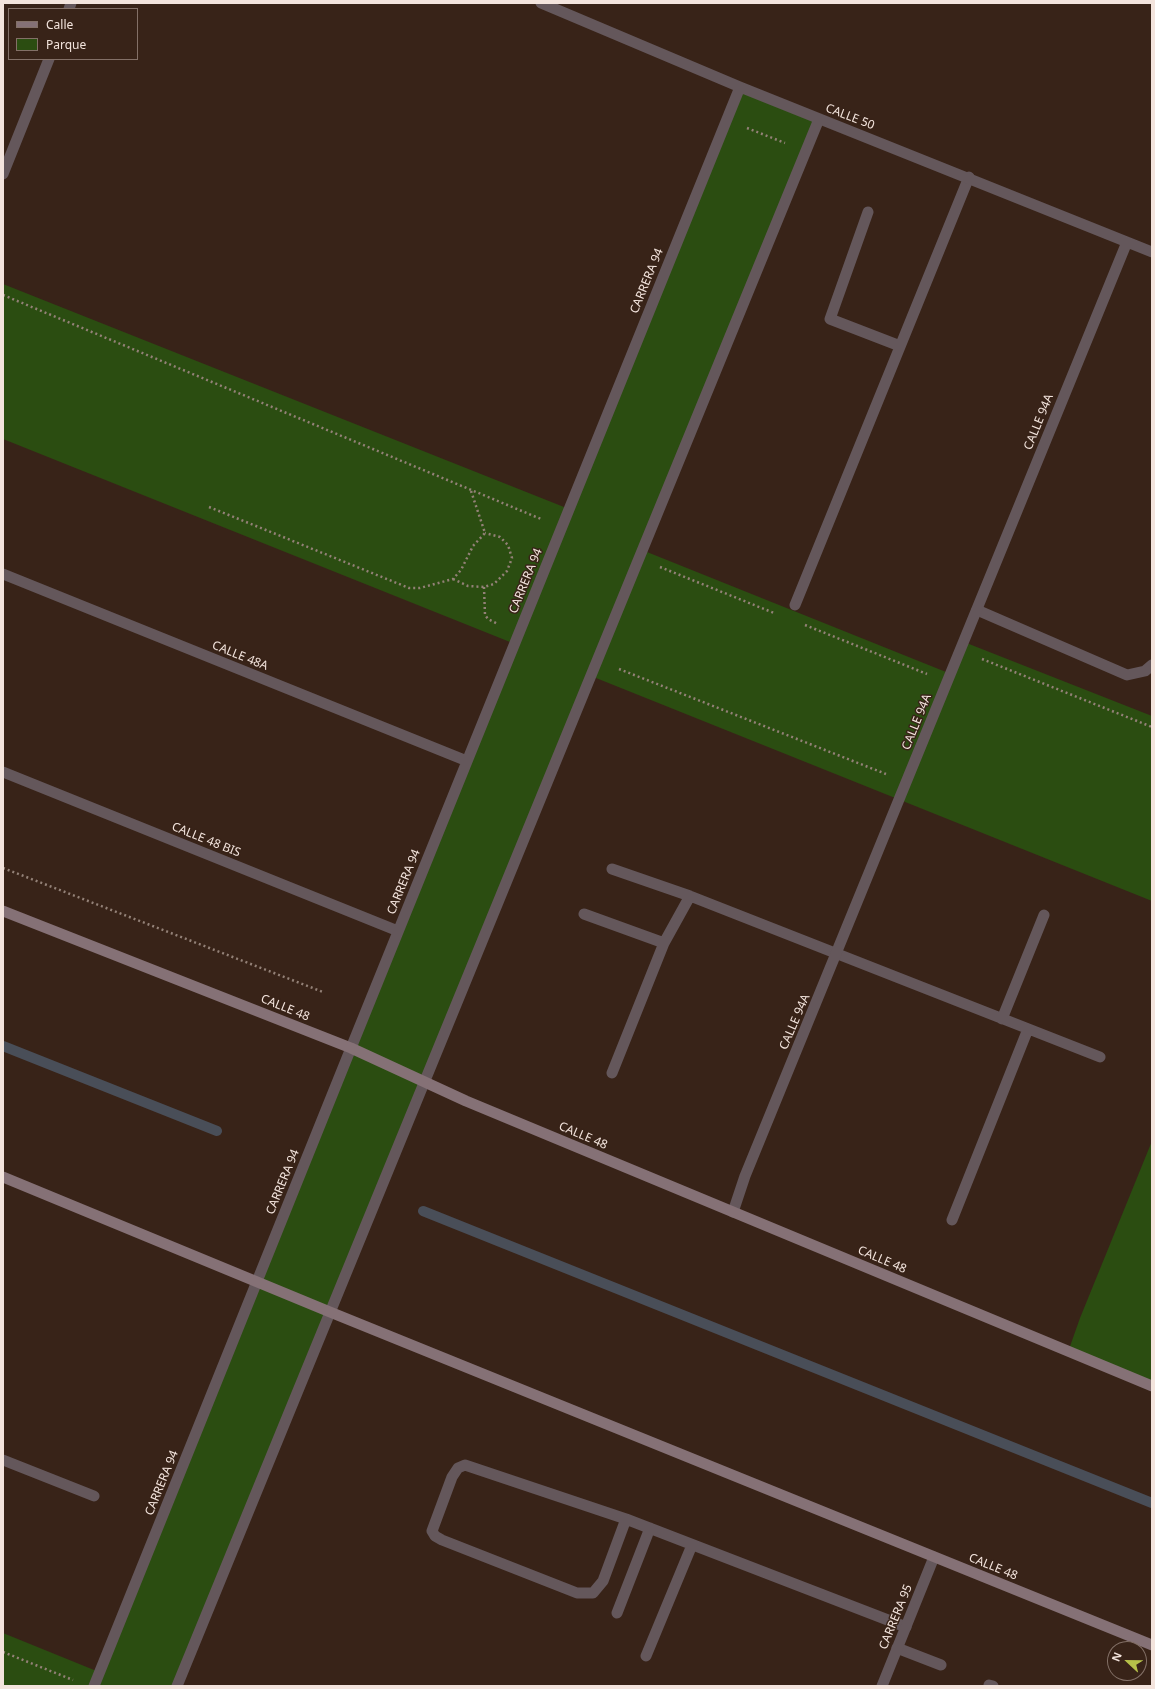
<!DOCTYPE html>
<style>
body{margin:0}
#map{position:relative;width:1155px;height:1689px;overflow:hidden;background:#382318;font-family:"Noto Sans",sans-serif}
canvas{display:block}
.frame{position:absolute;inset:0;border:4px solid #f3e4dd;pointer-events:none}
.legend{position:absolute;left:8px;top:8px;width:130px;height:52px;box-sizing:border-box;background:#382318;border:1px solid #837067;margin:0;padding:5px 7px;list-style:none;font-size:12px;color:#f3e4dd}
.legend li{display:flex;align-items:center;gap:8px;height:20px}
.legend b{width:20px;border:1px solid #837067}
.north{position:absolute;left:1107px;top:1641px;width:40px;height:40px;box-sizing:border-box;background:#382318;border:1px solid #837067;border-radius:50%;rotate:292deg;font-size:11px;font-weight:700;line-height:16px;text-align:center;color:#f3e4dd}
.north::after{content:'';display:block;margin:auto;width:14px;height:18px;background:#b6c149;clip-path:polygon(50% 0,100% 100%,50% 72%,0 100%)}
</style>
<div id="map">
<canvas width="1155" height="1689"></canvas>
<div class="frame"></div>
<ul class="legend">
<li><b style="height:5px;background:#857176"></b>Calle</li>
<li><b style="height:11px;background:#2b4d11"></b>Parque</li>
</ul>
<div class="north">N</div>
</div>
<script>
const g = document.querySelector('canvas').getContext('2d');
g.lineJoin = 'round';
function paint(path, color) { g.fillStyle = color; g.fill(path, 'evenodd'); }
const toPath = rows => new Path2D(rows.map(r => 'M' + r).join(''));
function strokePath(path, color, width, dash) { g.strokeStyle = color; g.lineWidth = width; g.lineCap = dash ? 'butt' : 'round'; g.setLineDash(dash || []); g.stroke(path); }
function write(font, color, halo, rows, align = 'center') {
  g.font = font + ' "Noto Sans",sans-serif'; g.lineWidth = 3; g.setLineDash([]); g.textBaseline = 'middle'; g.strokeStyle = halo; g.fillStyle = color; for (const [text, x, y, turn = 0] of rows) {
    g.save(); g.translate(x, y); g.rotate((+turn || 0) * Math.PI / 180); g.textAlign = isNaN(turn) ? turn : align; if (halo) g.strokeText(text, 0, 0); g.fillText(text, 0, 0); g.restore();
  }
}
paint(toPath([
 [740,87,819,119,642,550,951,674,964,642,1152,716,1152,901,591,676,177,1686,3,1686,3,1633,99,1672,515,644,3,439,3,284,569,509],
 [1152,1141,1152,1386,1068,1352,1080,1318]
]), '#2b4d11');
strokePath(toPath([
 [3,1046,217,1131],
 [423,1211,1152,1503]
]), '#494e58', 10);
strokePath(toPath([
 [747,128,785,143],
 [3,295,541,519],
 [471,491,485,533],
 [209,507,409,588,420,588,453,579,461,570,473,546,485,533],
 [660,567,774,613],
 [453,579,468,586,484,587,494,584,507,571,512,558,508,545,500,537,485,533],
 [484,587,485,615,488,619,498,624],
 [805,625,927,674],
 [982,659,1152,727],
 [619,669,886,774],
 [3,868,323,992],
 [3,1652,73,1680]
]), '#938177', 2.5, [2, 3]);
strokePath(toPath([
 [868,212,830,319,900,346],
 [795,605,969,177],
 [977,610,1127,675,1145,671,1152,665],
 [612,869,690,896,1100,1057],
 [584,914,664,943],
 [1002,1019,1044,915],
 [612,1073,664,943,690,896],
 [952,1220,1028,1029],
 [3,1460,94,1496],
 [626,1519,603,1581,593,1593,577,1593,442,1540,435,1536,432,1531,452,1477,458,1468,465,1465,626,1519,906,1627],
 [617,1613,650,1528],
 [897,1648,941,1665],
 [646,1656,692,1545],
 [989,1685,993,1686]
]), '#64575b', 11);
strokePath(toPath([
 [541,3,740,87,1152,252],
 [69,9,71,3],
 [3,174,49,59],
 [3,574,467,761],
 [3,772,398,931],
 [351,1048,740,87],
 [424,1083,819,119],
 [733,1212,745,1176,1127,242],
 [882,1686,934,1557]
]), '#64575b', 11);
strokePath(toPath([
 [94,1686,351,1048],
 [177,1686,424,1083]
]), '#64575b', 11);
strokePath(toPath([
 [3,911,351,1048,466,1101,1152,1386],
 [3,1177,330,1312,1152,1645]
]), '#857176', 11);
write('12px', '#f3e4dd', '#382318', [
 ["CALLE 50",850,117,21],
 ["CARRERA 94",647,281,-68],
 ["CALLE 94A",1039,422,-68],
 ["CARRERA 94",526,581,-68],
 ["CALLE 48A",240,656,22],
 ["CALLE 94A",917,722,-68],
 ["CALLE 48 BIS",206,840,22],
 ["CARRERA 94",404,882,-68],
 ["CALLE 48",285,1008,22],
 ["CALLE 94A",795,1022,-67],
 ["CALLE 48",583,1136,23],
 ["CARRERA 94",283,1182,-68],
 ["CALLE 48",882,1260,23],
 ["CARRERA 94",162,1483,-68],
 ["CALLE 48",993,1567,22],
 ["CARRERA 95",896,1617,-68]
]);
</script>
